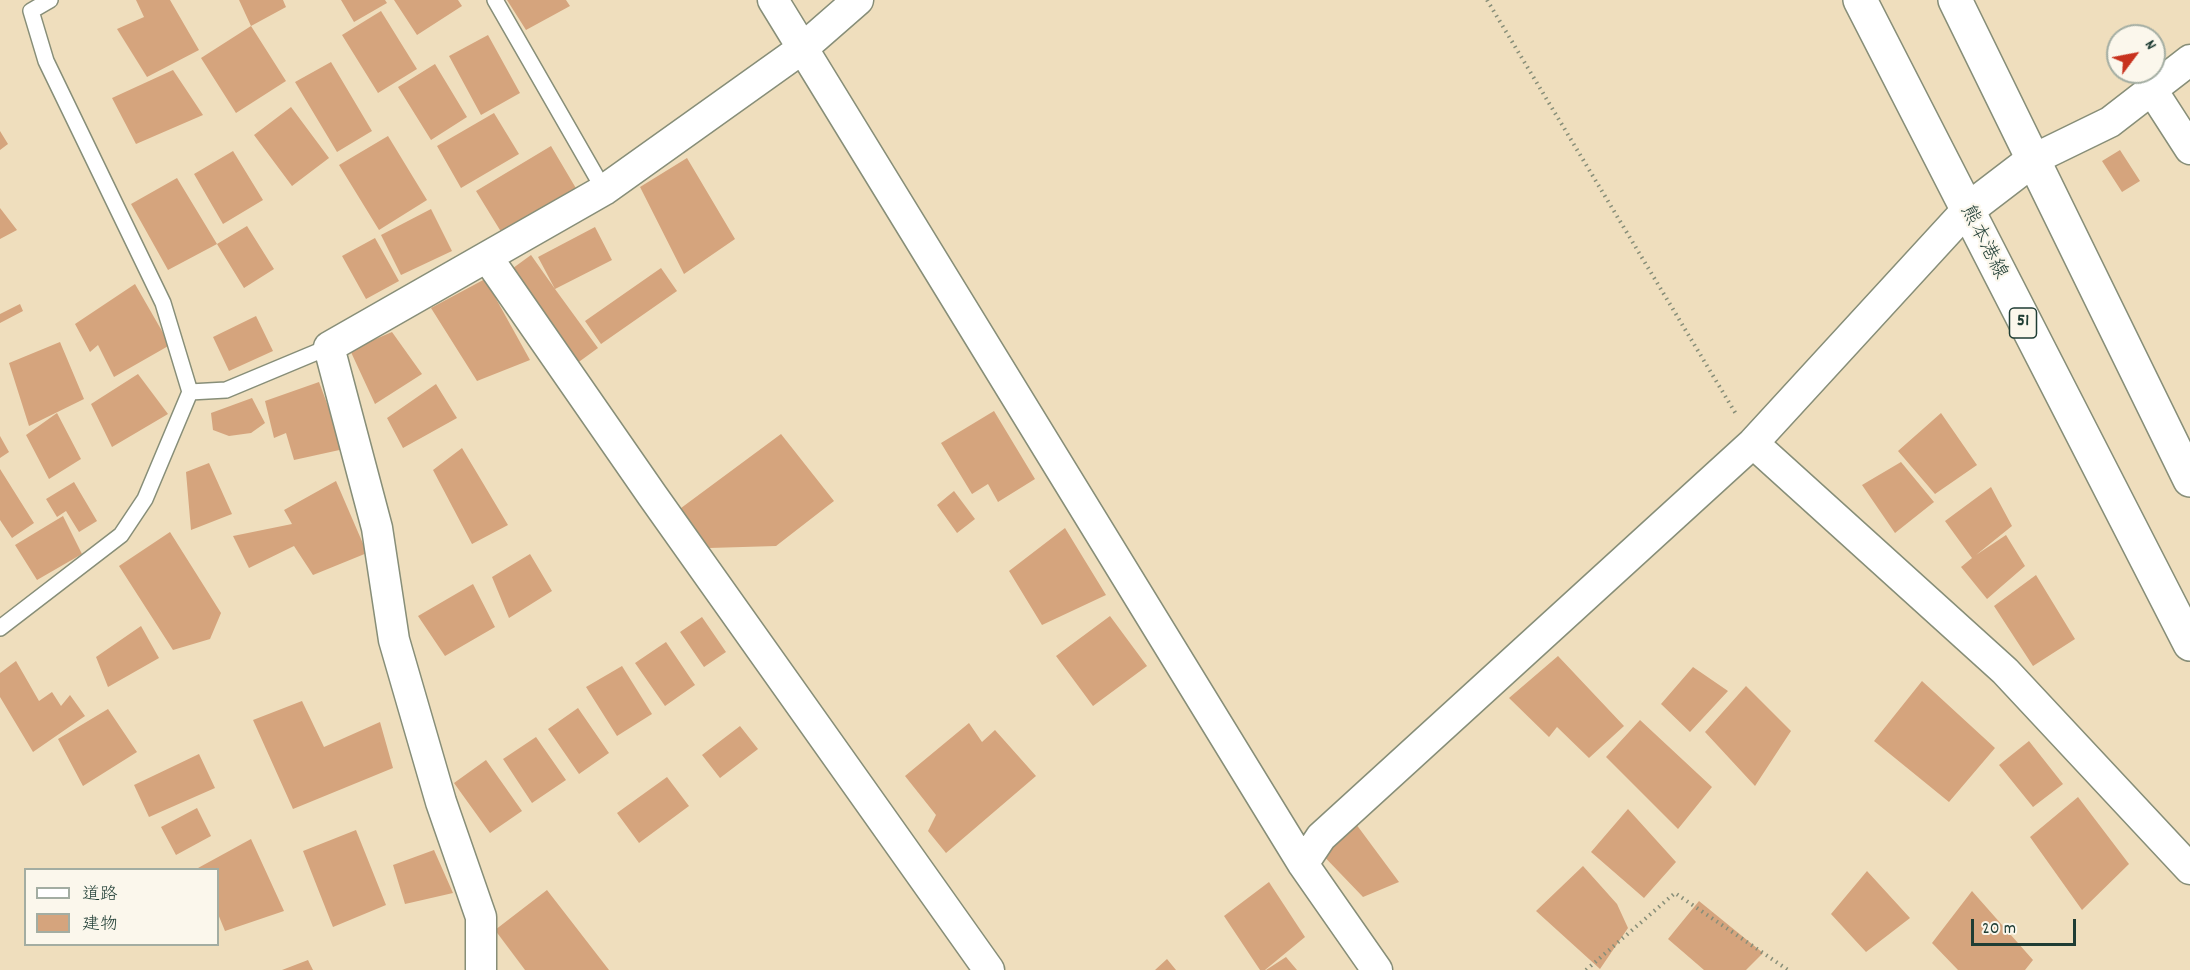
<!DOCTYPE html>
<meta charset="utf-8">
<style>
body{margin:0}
#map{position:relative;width:2190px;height:970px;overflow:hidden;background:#efdebd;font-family:Dekko,"Klee One",sans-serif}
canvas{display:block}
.legend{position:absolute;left:24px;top:868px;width:195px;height:78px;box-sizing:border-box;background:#fbf7ec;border:2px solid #a3ada2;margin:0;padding:8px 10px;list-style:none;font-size:18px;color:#1f3d34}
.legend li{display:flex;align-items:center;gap:12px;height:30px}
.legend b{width:30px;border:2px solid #a3ada2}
.north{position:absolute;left:2106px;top:24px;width:60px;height:60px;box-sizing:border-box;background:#fbf7ec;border:2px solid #a3ada2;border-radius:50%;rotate:58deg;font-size:16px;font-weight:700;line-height:24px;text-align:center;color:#1f3d34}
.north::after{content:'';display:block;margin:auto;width:21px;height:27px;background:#c8321e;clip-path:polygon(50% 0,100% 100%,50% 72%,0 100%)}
.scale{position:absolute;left:1971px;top:919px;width:105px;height:27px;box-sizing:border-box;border:3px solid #1f3d34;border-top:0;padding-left:8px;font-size:18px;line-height:21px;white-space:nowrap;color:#1f3d34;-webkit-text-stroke:4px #fbf7ec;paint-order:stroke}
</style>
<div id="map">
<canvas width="2190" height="970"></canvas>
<ul class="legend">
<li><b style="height:8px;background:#fff"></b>道路</li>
<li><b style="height:16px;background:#d5a47d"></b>建物</li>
</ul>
<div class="north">N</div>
<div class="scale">20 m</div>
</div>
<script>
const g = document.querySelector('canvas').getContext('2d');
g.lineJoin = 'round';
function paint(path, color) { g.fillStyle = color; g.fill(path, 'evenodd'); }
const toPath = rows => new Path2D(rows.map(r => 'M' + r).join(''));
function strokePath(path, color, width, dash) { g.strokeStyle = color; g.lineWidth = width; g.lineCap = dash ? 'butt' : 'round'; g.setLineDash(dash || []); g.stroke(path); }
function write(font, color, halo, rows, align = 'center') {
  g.font = font + ' Dekko,"Klee One",sans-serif'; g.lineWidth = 4.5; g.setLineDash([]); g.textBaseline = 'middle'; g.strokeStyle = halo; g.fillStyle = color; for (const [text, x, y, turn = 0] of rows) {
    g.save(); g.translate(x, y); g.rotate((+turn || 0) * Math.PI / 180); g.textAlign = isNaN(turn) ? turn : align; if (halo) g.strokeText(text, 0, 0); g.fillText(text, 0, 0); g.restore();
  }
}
paint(toPath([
 [136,0,170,0,199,50,147,77,117,29,144,17],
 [239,0,283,0,286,7,251,26],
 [341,0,385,0,387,3,354,22],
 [394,0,458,0,462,6,417,35],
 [507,0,566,0,570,6,526,30],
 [381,11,417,69,378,93,342,35],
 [251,26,286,81,236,113,201,58],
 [488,35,520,93,481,115,449,56],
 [331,62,372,131,337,152,295,82],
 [435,64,467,117,431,140,398,87],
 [173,70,203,115,136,144,112,98],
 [291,107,329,158,292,186,254,135],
 [494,113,519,154,461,188,437,146],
 [0,131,8,144,0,150],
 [388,136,427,200,379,230,339,165],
 [551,146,577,190,503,235,476,191],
 [2120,150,2140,181,2122,192,2102,161],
 [233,151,263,200,223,224,194,174],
 [687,158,735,239,684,274,640,187],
 [177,178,217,244,168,270,131,204],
 [0,208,17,230,0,239],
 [431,209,452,251,401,275,381,235],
 [247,226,274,269,244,288,217,244],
 [595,227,612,260,555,289,598,348,576,364,509,271,531,255,555,289,538,257],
 [375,238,399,281,366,299,342,256],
 [661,268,677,291,601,344,585,321],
 [485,279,530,360,477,381,431,308],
 [135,284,170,345,114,377,98,345,90,352,75,324],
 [20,304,23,311,0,323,0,314],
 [256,316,273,351,229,371,213,337],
 [392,332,422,374,375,404,350,350],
 [60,342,84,399,29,426,9,363],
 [138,374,168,414,112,447,91,404],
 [319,382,344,449,294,460,286,433,274,438,265,401],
 [436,384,457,418,403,448,387,418],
 [252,398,265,423,251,433,229,436,213,430,211,413],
 [994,411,1035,479,998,502,988,484,972,494,941,443],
 [57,413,81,459,49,479,26,435],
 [1941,413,1977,465,1935,494,1898,451],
 [781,434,834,501,776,546,709,548,677,511],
 [0,436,9,452,0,458],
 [462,448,508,525,472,544,433,470],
 [1901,462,1934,502,1895,533,1862,485],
 [209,463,232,514,191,530,186,472],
 [0,469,34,523,12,538,0,520],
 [336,481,367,553,313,575,294,546,249,568,233,536,292,524,284,510],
 [74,482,97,521,79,532,66,511,57,517,46,499],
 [1991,487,2012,526,1976,555,2006,535,2025,566,1987,599,1961,567,1972,558,1945,521],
 [954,491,975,519,957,533,937,505],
 [63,516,82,554,37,580,15,545],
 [1065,528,1106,595,1042,625,1009,571],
 [170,532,221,613,210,639,173,650,119,566],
 [530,554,552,591,509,618,492,577],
 [2036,575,2075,639,2033,666,1994,606],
 [473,584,495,627,445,656,418,616],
 [1110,616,1147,666,1093,706,1056,656],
 [702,617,726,652,704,667,680,632],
 [141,626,159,658,108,687,96,657],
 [666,642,695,685,665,706,635,663],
 [1558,656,1624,726,1589,758,1557,727,1549,737,1509,698],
 [16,661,39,701,52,692,61,706,70,695,85,716,33,752,0,697,0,673],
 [622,666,652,714,617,736,586,687],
 [1693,667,1728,691,1690,732,1661,704],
 [1922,681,1995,748,1949,802,1874,741],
 [1746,686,1791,731,1755,786,1705,732],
 [302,701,324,747,380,722,393,768,293,809,253,720],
 [578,708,609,753,579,774,548,729],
 [108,709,137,752,83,786,58,739],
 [1640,720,1712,787,1678,829,1606,757],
 [969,723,982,742,995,730,1036,776,946,853,928,831,936,815,905,776],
 [740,726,758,749,720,778,702,755],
 [536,737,566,780,532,803,503,759],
 [2029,741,2063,784,2033,807,1999,765],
 [199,754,215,788,149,817,134,785],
 [486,760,522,811,490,833,454,783],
 [667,777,689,806,639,843,617,813],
 [2078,797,2129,864,2082,910,2030,837],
 [197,808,211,836,176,855,161,827],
 [1628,809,1676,862,1644,898,1591,852],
 [1356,824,1399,882,1363,897,1315,847],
 [356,830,386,905,333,927,303,851],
 [251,839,284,911,225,931,218,914,218,870,198,868],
 [434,850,453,893,405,904,393,865],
 [1583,866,1617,904,1628,928,1600,969,1536,911],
 [1867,871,1910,918,1866,952,1831,914],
 [1269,882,1305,937,1265,970,1260,970,1224,916],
 [547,890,609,970,525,970,495,930],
 [1972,891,2033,960,2025,970,1958,970,1932,943],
 [1699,901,1763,953,1746,970,1704,970,1668,939],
 [1286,957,1297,970,1266,970],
 [1167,959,1176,970,1155,970],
 [308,960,313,970,282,970]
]), '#d5a47d');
const lane = toPath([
 [495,0,604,190],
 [190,392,226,390,329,347],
 [0,628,121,535,145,499,190,392,163,303,46,61,31,11,50,0]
]);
const street = toPath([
 [773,0,1303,864,1377,970],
 [2152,90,2190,149],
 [2034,159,2110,122,2190,60],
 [487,257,652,495,989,970],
 [1753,443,2005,671,2190,869],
 [1303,864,1321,837,1753,443,1966,211],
 [481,970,481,917,441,802,394,640,377,528,329,347,604,190,803,48,858,0]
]);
const secondary = toPath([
 [1966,211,2034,159]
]);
const primary = toPath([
 [1860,0,2190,644],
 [1955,0,2190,480]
]);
strokePath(lane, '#878e78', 18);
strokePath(street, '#878e78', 33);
strokePath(secondary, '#878e78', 36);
strokePath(primary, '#878e78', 36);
strokePath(toPath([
 [1487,0,1736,414],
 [1586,970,1675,893,1788,970]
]), '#878e78', 4, [1.5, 4.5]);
strokePath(lane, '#fff', 15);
strokePath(street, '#fff', 30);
strokePath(secondary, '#fff', 33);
strokePath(primary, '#fff', 33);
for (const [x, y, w] of [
 [2023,323,27]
]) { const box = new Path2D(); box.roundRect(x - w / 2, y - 15, w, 30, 4.5); g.fillStyle = '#fbf7ec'; g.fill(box); strokePath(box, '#1f3d34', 1.5); }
write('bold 18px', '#1f3d34', null, [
 ["51",2023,323]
]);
write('20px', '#1f3d34', '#fbf7ec', [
 ["熊本港線",1982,243,63]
]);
</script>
